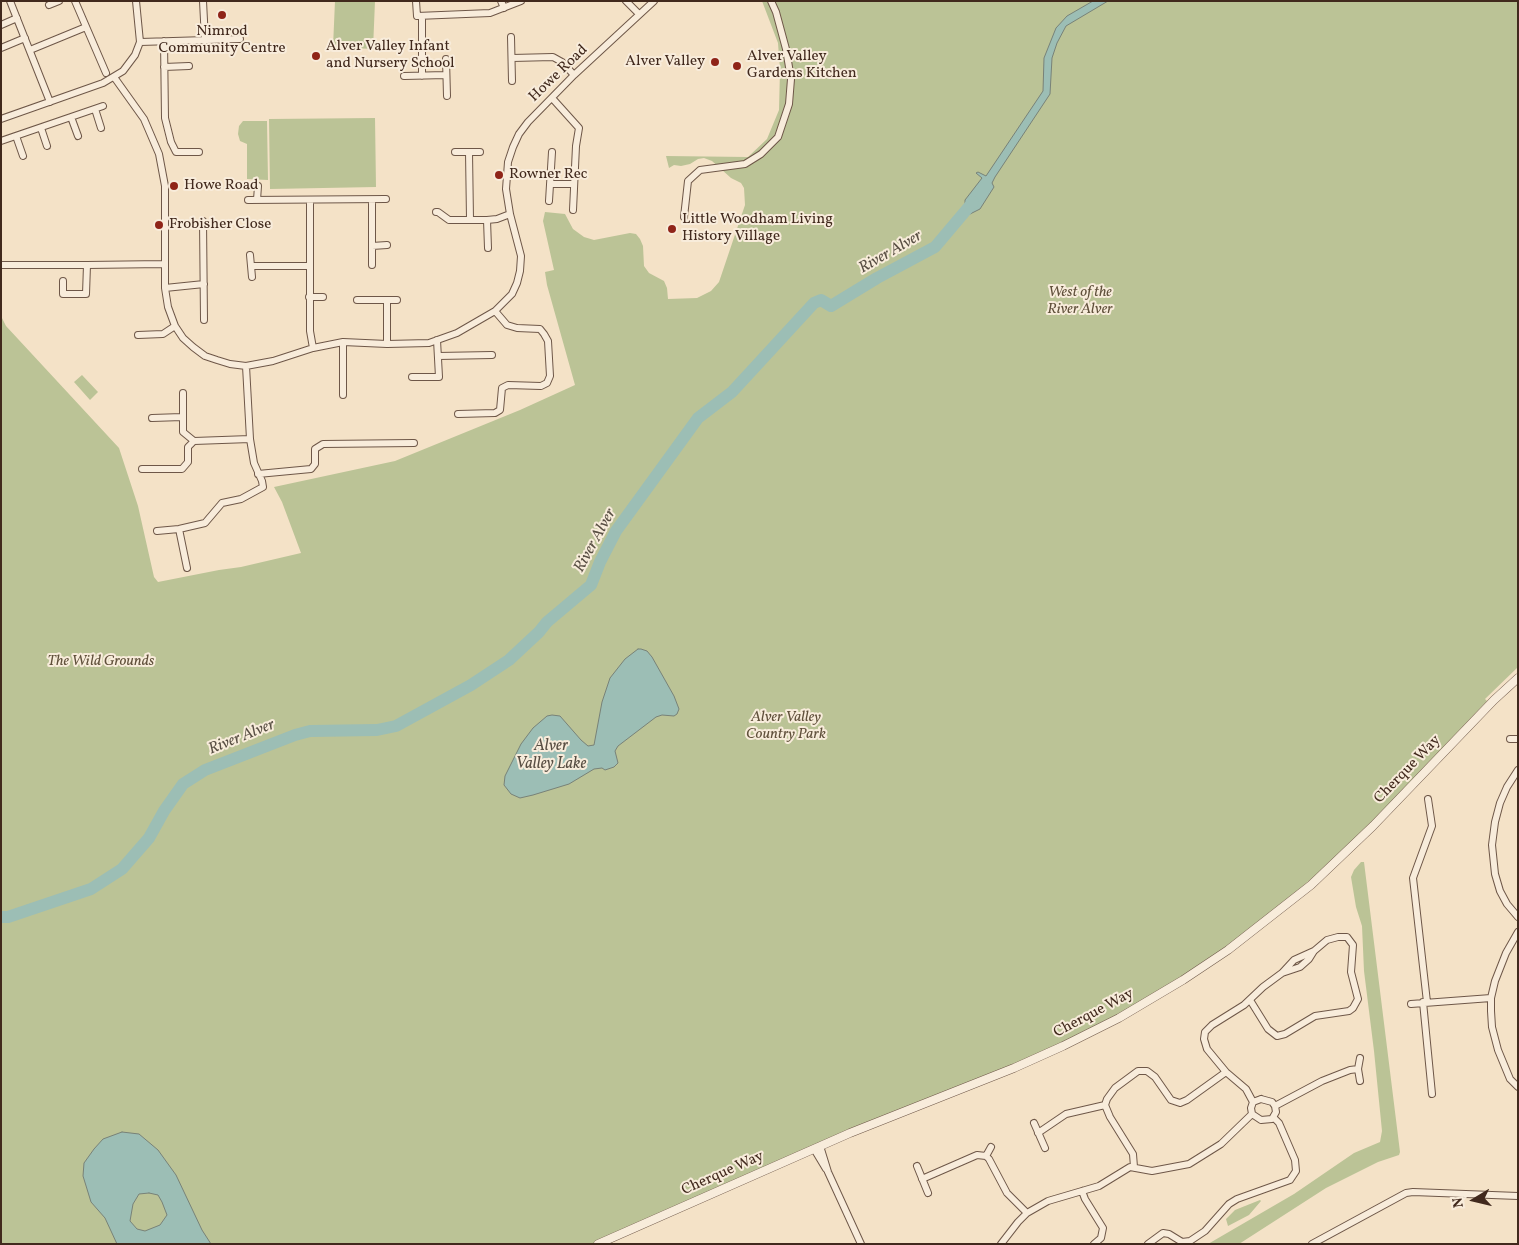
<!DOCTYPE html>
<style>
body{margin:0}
#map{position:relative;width:1519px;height:1245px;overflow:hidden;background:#f4e2c7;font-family:Vollkorn,serif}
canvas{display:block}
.frame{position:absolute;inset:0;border:2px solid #41291d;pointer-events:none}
.north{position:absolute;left:1449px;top:1175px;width:50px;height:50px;-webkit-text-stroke:4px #f8ecdb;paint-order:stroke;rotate:261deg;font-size:14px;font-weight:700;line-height:20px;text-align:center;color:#41291d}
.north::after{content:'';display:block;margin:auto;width:18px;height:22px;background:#41291d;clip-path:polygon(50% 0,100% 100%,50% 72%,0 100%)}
</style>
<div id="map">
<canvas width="1519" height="1245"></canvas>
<div class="frame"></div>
<div class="north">N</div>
</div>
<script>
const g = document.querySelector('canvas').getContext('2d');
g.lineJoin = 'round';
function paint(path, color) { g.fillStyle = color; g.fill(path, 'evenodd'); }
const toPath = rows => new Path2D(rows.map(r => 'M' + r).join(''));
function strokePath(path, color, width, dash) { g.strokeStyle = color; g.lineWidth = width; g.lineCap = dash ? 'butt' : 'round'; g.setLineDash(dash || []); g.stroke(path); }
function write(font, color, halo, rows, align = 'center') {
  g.font = font + ' Vollkorn,serif'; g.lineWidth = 4; g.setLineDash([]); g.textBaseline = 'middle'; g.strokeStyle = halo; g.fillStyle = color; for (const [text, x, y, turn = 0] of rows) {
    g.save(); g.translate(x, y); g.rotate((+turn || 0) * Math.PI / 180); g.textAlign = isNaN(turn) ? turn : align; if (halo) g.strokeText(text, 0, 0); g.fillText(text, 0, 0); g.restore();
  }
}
paint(toPath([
 [335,1,375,1,373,49,333,47],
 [762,1,1518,1,1518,667,1485,699,1487,701,1448,742,1373,826,1228,950,1119,1018,1014,1068,850,1133,598,1244,1,1244,1,316,6,326,119,448,138,506,154,577,158,582,219,570,241,567,301,553,282,502,274,487,395,461,520,410,575,385,547,285,545,272,554,270,543,221,545,212,565,214,573,229,584,237,594,240,630,233,636,234,640,239,643,246,644,266,649,273,664,281,667,288,668,299,697,298,711,291,719,282,745,205,744,188,741,183,731,178,712,161,704,158,698,159,690,164,681,166,674,165,669,168,666,156,748,157,767,139,779,110,780,70,778,43],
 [375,118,376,187,270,189,269,119],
 [243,121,267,121,268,180,247,179,247,144,240,141,238,134,239,126],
 [82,375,98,392,90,400,74,382],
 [1361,862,1364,862,1400,1152,1399,1155,1378,1162,1326,1188,1239,1244,1208,1244,1294,1194,1354,1153,1380,1142,1382,1131,1374,1051,1364,971,1362,926,1356,907,1351,877,1354,870],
 [1260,1200,1261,1201,1249,1215,1228,1226,1226,1219,1235,1210]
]), '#bbc396');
const water = toPath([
 [1093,1,1108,1,1066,26,1057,43,1052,58,1050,94,995,177,992,183,994,187,980,209,966,216,960,214,965,205,965,200,982,178,976,173,978,172,986,176,1043,91,1044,58,1056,28,1067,16,1093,1],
 [638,649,641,649,647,651,652,657,674,696,679,709,677,714,674,716,662,715,656,717,618,746,615,751,618,763,614,767,605,770,602,768,594,769,569,784,533,795,520,798,511,794,504,785,505,776,521,744,533,728,547,716,552,715,560,716,581,740,588,746,594,745,602,702,610,678,625,659,638,649],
 [122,1132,139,1134,158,1150,176,1175,202,1230,211,1244,117,1244,105,1218,91,1202,83,1176,84,1163,94,1149,103,1139,122,1132],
 [149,1193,158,1195,162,1202,167,1215,160,1225,145,1231,137,1229,130,1221,133,1204,139,1194,149,1193]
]);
paint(water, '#9cbeb5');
strokePath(water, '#788278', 1);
strokePath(toPath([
 [1,917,8,917,91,889,122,869,149,838,164,811,183,784,205,770,295,735,310,731,377,730,396,726,471,685,509,660,539,632,547,622,591,585,600,562,616,531,698,418,732,392,814,303,821,300,831,306,877,278,935,247,973,202]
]), '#9cbeb5', 12);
const minor = toPath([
 [10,1,50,102],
 [75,1,106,73],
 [203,1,205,40],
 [416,1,417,16,490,13,521,1],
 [501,1,504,8],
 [626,1,639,14],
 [49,5,59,1],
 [422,16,422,76],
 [1,25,17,18],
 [511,37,512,81],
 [164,41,165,118,171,142,176,152,199,152],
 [140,42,240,39],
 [1,48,25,38],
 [30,50,86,27],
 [512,58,553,57,562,62,574,75],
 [446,59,447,96],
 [164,67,189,66],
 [404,76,446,75],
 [114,77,144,119,159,154,165,186,165,288,168,307,175,326,183,338,193,347,205,356,217,360,230,364,246,366,273,361,313,348,343,342,387,344,429,343,457,333,495,311,512,294,517,283,520,271,521,256,510,214,506,189,508,162,513,147,519,134,528,122,574,75,654,1],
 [552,98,579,128,576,146,573,210],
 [95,109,101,128],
 [71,117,78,136],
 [1,119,103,83,123,71,135,55,140,42,136,1],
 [41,128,47,146],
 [16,136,23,156],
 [1,141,103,106],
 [455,152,469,152,470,219],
 [469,152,480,152],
 [550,184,574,184],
 [248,200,386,199],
 [257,200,258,186],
 [310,200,310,331,313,348],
 [372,200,372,265],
 [549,201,552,152],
 [436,212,438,212,449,220,487,220,497,219,510,214],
 [684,217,688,181,700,170,745,164,761,154,778,137,789,104,791,79,786,49,776,12,771,1],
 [487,220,488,248],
 [203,221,204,320],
 [372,246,387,245],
 [250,255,252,277],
 [1,265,87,265],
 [252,266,309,266],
 [63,281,63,294,86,294,87,265,164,264],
 [165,288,204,284],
 [309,297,323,297],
 [357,300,397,300],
 [138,335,163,334,175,326],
 [343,342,343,395],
 [387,344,387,300],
 [438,356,492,355],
 [412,377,439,377,437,340],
 [183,393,183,432,194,441],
 [458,414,495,413,500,410,502,388,508,385,541,386,547,383,550,376,548,341,544,334,540,329,517,328,507,325,495,311],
 [152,418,182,417],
 [142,469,182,469,188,462,188,447,194,441,250,439],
 [258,474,311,469,315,464,315,449,323,444,414,443],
 [179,529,187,568],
 [157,531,179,529,205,523,222,503,241,499,263,487,262,481,254,463,250,439,246,366],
 [1510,739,1518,739],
 [1518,770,1507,787,1500,803,1495,822,1492,845,1495,874,1500,891,1507,904,1518,917],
 [1518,932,1506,953,1495,981,1491,998,1491,1011,1492,1027,1498,1050,1510,1079,1518,1087],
 [1250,1000,1268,1029,1277,1036,1285,1034,1315,1016,1349,1011,1353,1008,1358,999,1351,972,1353,945,1347,937,1338,937,1327,940,1314,951,1309,959,1300,967,1282,973],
 [1423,1002,1432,1094],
 [1427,1002,1413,878,1432,826,1428,799],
 [1411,1004,1491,998],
 [1360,1081,1358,1069,1360,1058],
 [1261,1099,1272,1102,1275,1106,1276,1112,1272,1119,1261,1120,1252,1114,1251,1108,1253,1102,1261,1099],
 [1253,1102,1246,1089,1226,1072,1207,1049,1204,1039,1205,1032,1212,1025,1244,1005,1263,987,1282,973,1294,960,1314,951],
 [1275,1106,1322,1081,1350,1070,1358,1069],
 [1034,1123,1045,1148],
 [1038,1133,1066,1114,1105,1105],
 [820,1146,828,1172,861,1244],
 [814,1149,826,1169],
 [986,1156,991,1147],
 [917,1166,928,1193],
 [1134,1167,1133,1154,1110,1117,1105,1105,1107,1099,1115,1088,1138,1071,1147,1071,1155,1077,1171,1100,1180,1103,1187,1100,1226,1072],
 [922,1179,977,1155,986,1156,989,1159,1007,1193,1027,1213],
 [1082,1191,1085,1199,1103,1228,1101,1238,1094,1244],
 [1001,1244,1018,1222,1027,1213,1048,1201,1099,1186,1130,1167,1152,1171,1189,1164,1221,1144,1252,1114],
 [1148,1244,1163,1233,1169,1234,1182,1242,1190,1241,1205,1231,1229,1204,1237,1199,1290,1180,1296,1171,1295,1160,1279,1123,1274,1118],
 [1312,1244,1406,1193,1413,1192,1518,1196]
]);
const tertiary = toPath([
 [598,1244,850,1133,1014,1068,1063,1046,1119,1018,1183,980,1228,950,1311,885,1373,826,1494,700,1518,678]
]);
strokePath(minor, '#6e5748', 8);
strokePath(tertiary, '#6e5748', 9);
strokePath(minor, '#f8ecdb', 6);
strokePath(tertiary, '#f8ecdb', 8);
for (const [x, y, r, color] of [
 [222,15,5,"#8f2418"],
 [316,56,5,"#8f2418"],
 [715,62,5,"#8f2418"],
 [737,66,5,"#8f2418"],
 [499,175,5,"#8f2418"],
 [174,186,5,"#8f2418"],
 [159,225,5,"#8f2418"],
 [672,229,5,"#8f2418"]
]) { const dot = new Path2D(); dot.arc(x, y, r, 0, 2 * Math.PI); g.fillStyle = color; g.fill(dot); strokePath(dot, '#f8ecdb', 2); }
write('15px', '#41291d', '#f8ecdb', [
 ["Nimrod",222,32,"center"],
 ["Community Centre",222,49,"center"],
 ["Alver Valley Infant",326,47],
 ["and Nursery School",326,64],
 ["Alver Valley",747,57],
 ["Gardens Kitchen",747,74],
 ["Alver Valley",705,62,"right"],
 ["Rowner Rec",509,175],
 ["Howe Road",184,186],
 ["Little Woodham Living",682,220],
 ["History Village",682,237],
 ["Frobisher Close",169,225]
], 'left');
write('15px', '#41291d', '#f8ecdb', [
 ["Howe Road",559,74,-44],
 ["Cherque Way",1408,770,-46],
 ["Cherque Way",1094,1014,-28],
 ["Cherque Way",723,1174,-24]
]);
write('italic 15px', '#60503b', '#f8ecdb', [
 ["West of the",1080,293],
 ["River Alver",1080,310],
 ["The Wild Grounds",101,662],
 ["Alver Valley",786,718],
 ["Country Park",786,735]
]);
write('italic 16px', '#584e43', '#f8ecdb', [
 ["River Alver",891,253,-30],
 ["River Alver",596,541,-61],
 ["River Alver",242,738,-22],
 ["Alver",551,747],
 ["Valley Lake",551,765]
]);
</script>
